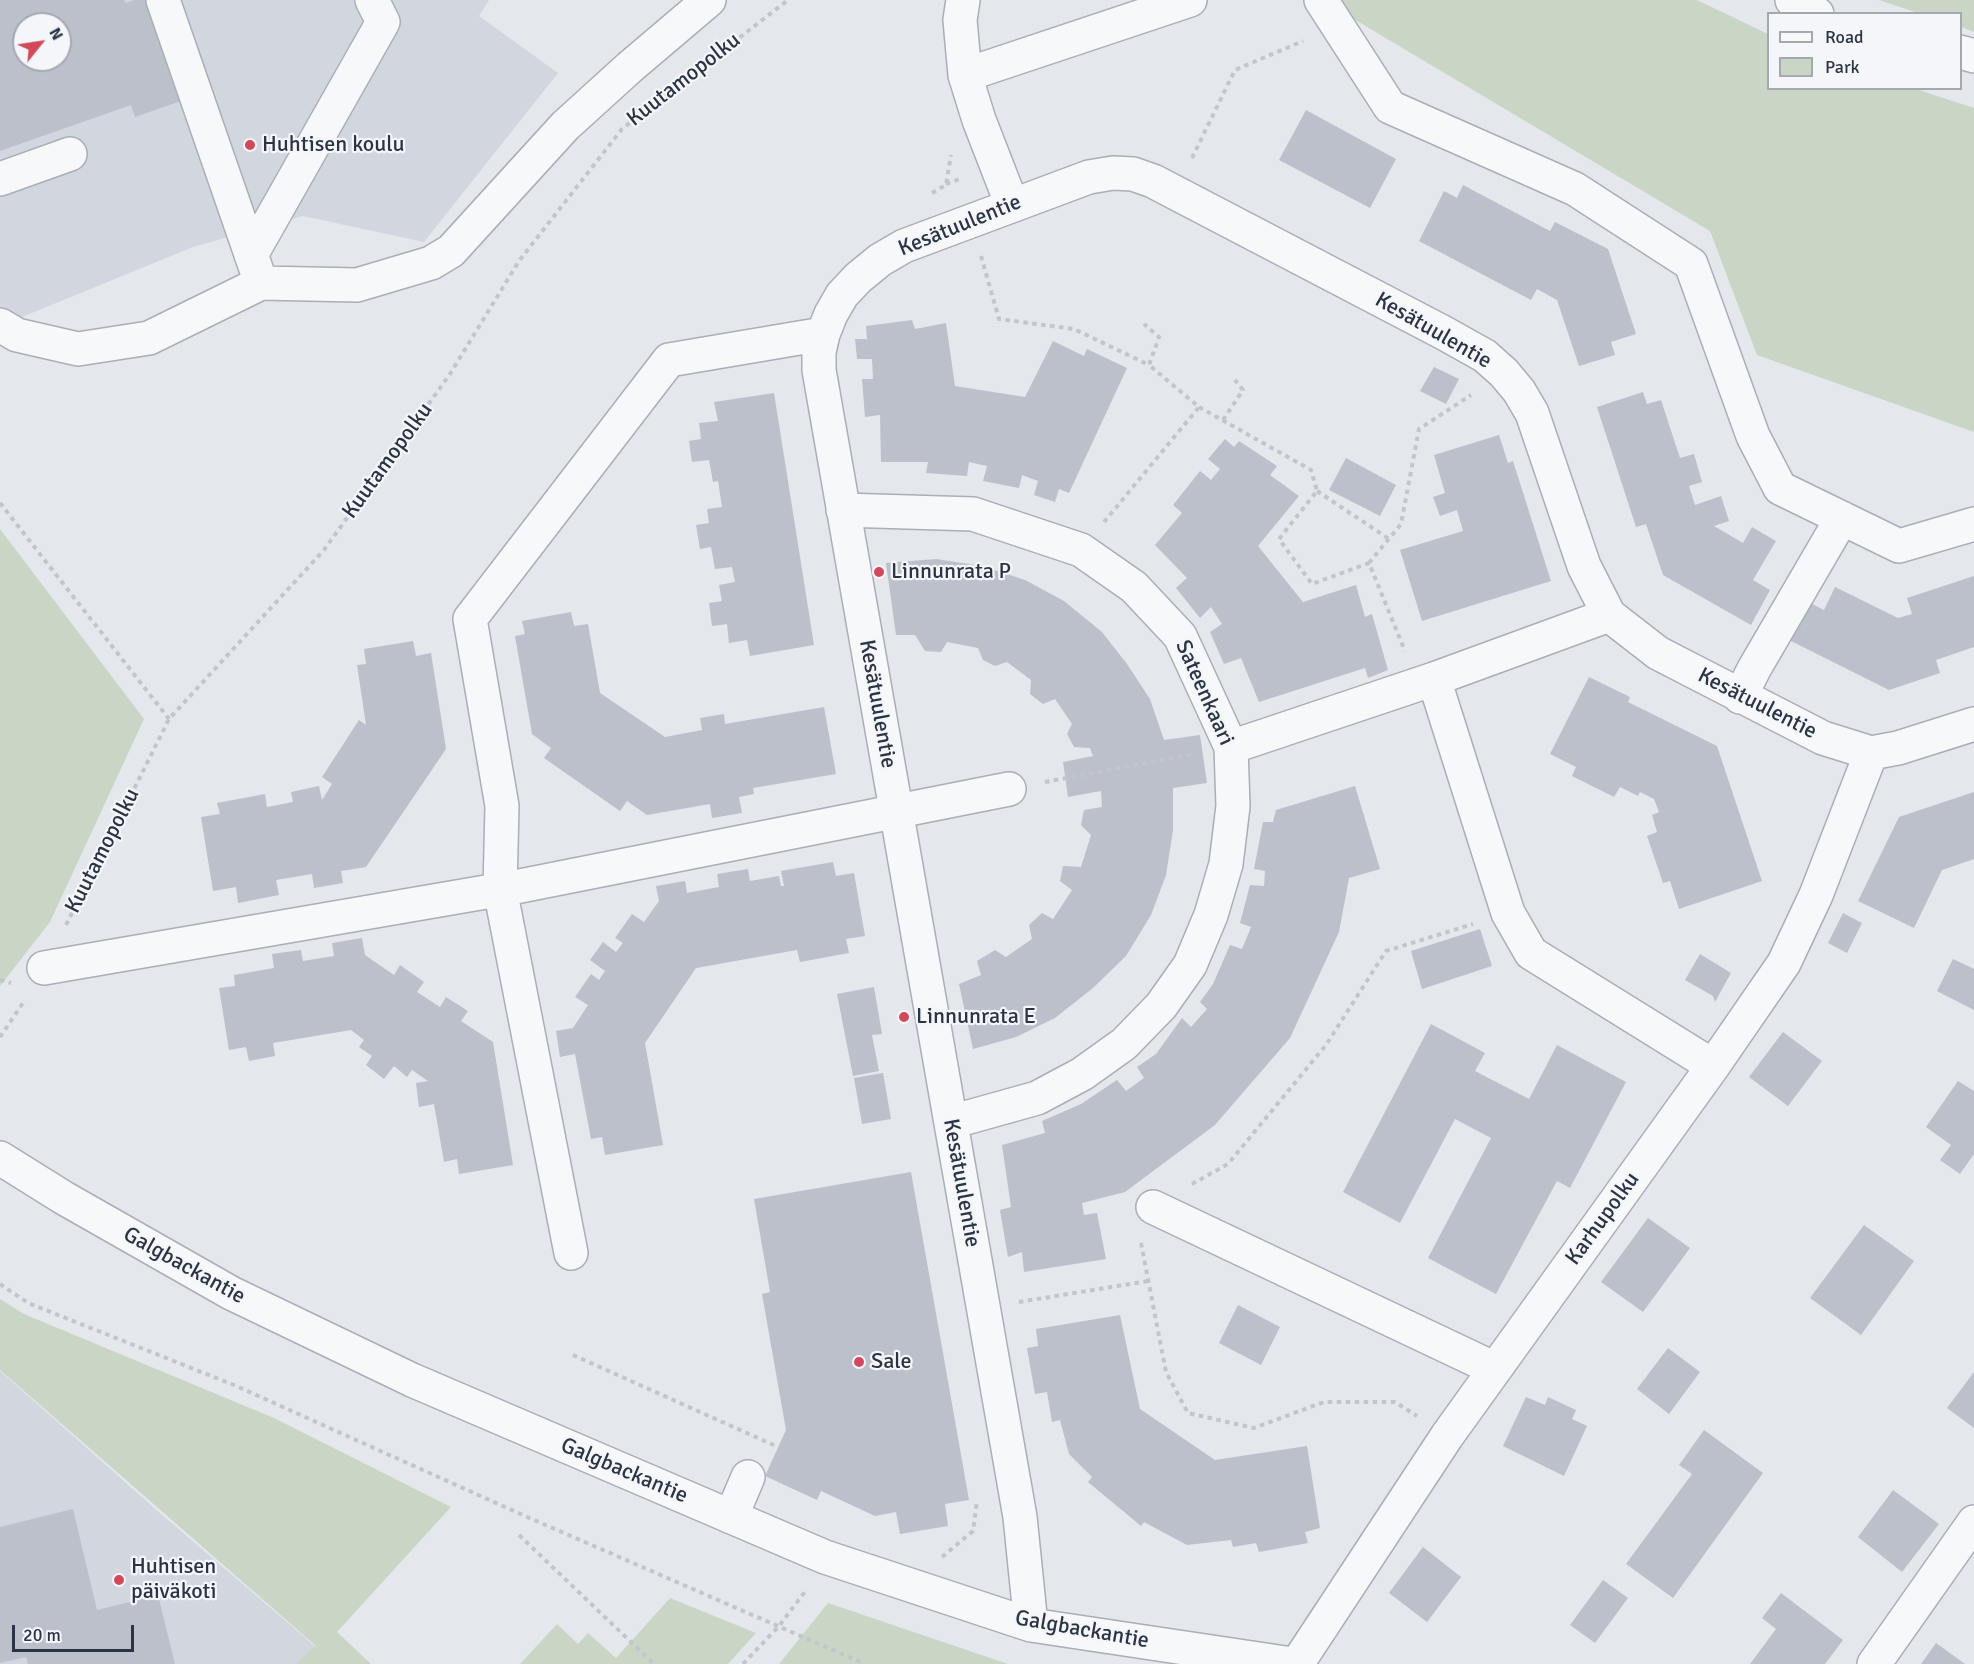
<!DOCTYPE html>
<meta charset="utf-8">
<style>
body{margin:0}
#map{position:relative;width:1974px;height:1664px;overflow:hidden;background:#e4e7ec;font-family:Signika,sans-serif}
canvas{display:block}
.legend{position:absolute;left:1767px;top:12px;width:195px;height:78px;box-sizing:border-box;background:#f4f6f9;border:2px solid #a4a8b1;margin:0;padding:8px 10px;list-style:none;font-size:18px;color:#2b3445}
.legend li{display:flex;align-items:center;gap:12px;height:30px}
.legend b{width:30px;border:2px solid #a4a8b1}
.north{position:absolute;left:12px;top:12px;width:60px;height:60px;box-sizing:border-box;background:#f4f6f9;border:2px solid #a4a8b1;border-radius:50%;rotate:60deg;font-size:16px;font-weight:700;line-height:24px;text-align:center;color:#2b3445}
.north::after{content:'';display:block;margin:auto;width:21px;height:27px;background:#d1495b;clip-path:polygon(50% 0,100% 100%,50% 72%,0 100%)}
.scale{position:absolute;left:12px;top:1625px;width:122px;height:27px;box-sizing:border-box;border:3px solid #2b3445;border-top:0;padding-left:8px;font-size:18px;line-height:21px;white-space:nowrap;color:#2b3445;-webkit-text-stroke:4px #f4f6f9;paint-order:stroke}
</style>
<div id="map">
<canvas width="1974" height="1664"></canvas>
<ul class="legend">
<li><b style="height:8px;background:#f7f8fa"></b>Road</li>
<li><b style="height:16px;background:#c9d6c5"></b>Park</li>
</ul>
<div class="north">N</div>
<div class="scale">20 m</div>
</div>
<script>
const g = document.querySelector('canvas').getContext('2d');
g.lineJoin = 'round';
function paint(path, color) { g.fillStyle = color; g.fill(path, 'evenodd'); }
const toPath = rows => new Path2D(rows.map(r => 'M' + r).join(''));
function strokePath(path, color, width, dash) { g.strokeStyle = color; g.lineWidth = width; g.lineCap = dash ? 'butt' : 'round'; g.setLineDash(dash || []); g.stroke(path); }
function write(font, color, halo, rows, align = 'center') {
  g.font = font + ' Signika,sans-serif'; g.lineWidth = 4.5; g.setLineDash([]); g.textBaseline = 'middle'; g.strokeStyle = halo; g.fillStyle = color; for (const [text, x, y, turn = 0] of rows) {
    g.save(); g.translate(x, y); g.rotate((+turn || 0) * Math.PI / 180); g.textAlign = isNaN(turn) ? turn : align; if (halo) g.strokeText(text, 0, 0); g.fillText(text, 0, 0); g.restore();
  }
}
paint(toPath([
 [0,0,489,0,479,16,558,73,424,242,303,216,193,247,0,326],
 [24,24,60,24,60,60,24,60],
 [0,1371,160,1513,316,1647,295,1664,0,1664]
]), '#d2d6de');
paint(toPath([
 [1341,0,1697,0,1768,34,1768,88,1916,89,1974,108,1974,432,1757,355,1710,231,1347,15],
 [1879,0,1974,0,1974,32,1961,27,1960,14,1918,13],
 [0,529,144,719,50,922,0,986],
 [0,1299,24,1314,274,1418,451,1507,337,1632,371,1664,295,1664,316,1646,0,1370],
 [670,1598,756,1633,728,1664,520,1664,557,1624,578,1644,588,1633,616,1658],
 [828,1603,1008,1664,779,1664]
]), '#c9d6c5');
paint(toPath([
 [0,0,124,0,126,3,134,0,149,0,184,100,135,117,131,105,0,151],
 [24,24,60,24,60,60,24,60],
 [1306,110,1396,159,1370,208,1279,160],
 [1463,185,1550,231,1555,222,1608,249,1636,334,1611,342,1615,355,1579,366,1557,300,1537,289,1531,300,1419,241,1444,191,1457,198],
 [912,320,915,329,946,323,955,386,1025,397,1053,341,1084,356,1087,349,1127,368,1069,493,1059,489,1055,502,1034,495,1038,481,1022,475,1019,488,983,481,987,466,969,462,967,476,926,473,928,462,881,462,880,415,865,417,862,379,873,379,872,359,857,359,855,339,867,339,866,326],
 [1434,367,1459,379,1446,404,1420,391],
 [1643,392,1647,404,1661,400,1680,458,1694,454,1702,482,1689,486,1695,505,1721,496,1729,521,1714,526,1743,543,1752,527,1776,541,1753,580,1770,590,1751,625,1663,575,1646,524,1636,527,1597,407],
 [774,393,814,645,750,656,747,640,729,643,727,624,712,626,709,603,722,601,719,585,735,582,732,567,715,569,711,547,700,549,696,525,709,523,707,509,722,507,718,481,713,482,709,460,692,462,689,441,701,439,699,423,718,421,714,402],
 [1499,435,1508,463,1513,461,1551,581,1422,621,1400,550,1463,531,1457,510,1440,516,1433,497,1445,493,1434,455],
 [1225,439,1234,447,1239,441,1277,466,1270,475,1299,496,1258,546,1303,602,1356,585,1365,617,1372,614,1388,670,1368,678,1365,668,1259,702,1241,658,1224,664,1210,632,1222,624,1211,607,1200,618,1176,588,1187,578,1155,545,1182,513,1173,505,1200,471,1211,480,1220,469,1208,459],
 [1346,458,1396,485,1380,516,1329,490],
 [936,559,982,566,1025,580,1064,601,1102,632,1127,664,1150,699,1164,740,1200,735,1207,783,1173,788,1173,830,1166,875,1151,915,1126,956,1093,988,1055,1018,1016,1037,973,1049,959,984,981,975,977,961,995,950,1006,957,1032,939,1029,925,1042,913,1053,919,1072,890,1060,881,1063,866,1081,867,1091,835,1081,825,1084,810,1102,807,1101,791,1068,797,1063,762,1093,756,1090,748,1074,747,1067,734,1072,724,1055,699,1043,704,1030,694,1031,680,1007,662,995,666,983,660,978,648,947,642,941,652,925,651,915,635,896,635,886,563],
 [1974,576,1974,647,1936,660,1940,673,1889,690,1789,640,1808,602,1824,610,1835,587,1898,618,1912,614,1907,598],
 [571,612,574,626,588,624,600,693,665,737,702,730,700,718,724,714,725,724,824,707,836,774,753,788,754,794,739,797,742,813,712,818,710,804,647,815,627,801,620,811,544,758,551,748,532,734,515,636,525,634,522,621],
 [413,641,416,656,431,653,446,749,366,867,341,871,343,883,314,888,312,874,276,880,279,895,238,903,236,887,213,891,201,817,220,814,217,803,265,794,267,807,293,802,291,792,319,786,322,800,332,784,322,777,359,720,366,725,357,665,366,664,364,649],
 [1589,677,1630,697,1628,702,1717,746,1762,881,1679,909,1670,881,1663,883,1647,836,1657,832,1652,815,1659,812,1654,799,1640,792,1638,796,1620,787,1614,797,1572,776,1576,767,1550,754],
 [1355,786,1380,869,1349,878,1339,932,1290,1038,1215,1125,1125,1192,1082,1203,1084,1215,1097,1213,1106,1259,1024,1272,1022,1252,1008,1257,1000,1210,1011,1207,1002,1145,1045,1133,1042,1121,1081,1104,1117,1080,1126,1091,1144,1078,1137,1067,1156,1054,1182,1018,1191,1027,1207,1009,1200,1002,1213,984,1230,945,1242,949,1251,927,1240,923,1250,885,1264,886,1265,871,1254,869,1263,822,1273,822,1276,810],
 [1974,792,1974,859,1942,870,1914,928,1858,901,1899,817],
 [833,862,836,876,854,873,865,936,846,939,849,953,800,962,797,950,696,968,645,1043,663,1145,605,1155,602,1137,591,1139,575,1054,560,1057,556,1031,573,1028,588,1005,575,997,591,974,599,980,605,971,590,960,603,942,616,952,623,943,615,938,632,914,644,922,659,901,656,886,685,881,687,893,719,887,717,874,748,869,750,881,779,876,781,886,784,886,781,871],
 [1843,913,1862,923,1847,953,1828,943],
 [1480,929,1492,966,1422,989,1411,951],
 [362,938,365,955,394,975,400,965,424,982,417,992,440,1007,446,997,468,1011,461,1021,493,1042,513,1165,459,1174,457,1159,444,1162,434,1104,419,1107,416,1083,428,1081,412,1070,407,1077,394,1066,384,1079,366,1065,372,1056,359,1047,364,1040,351,1030,273,1043,275,1056,249,1061,246,1047,229,1050,219,988,235,986,234,975,274,968,272,954,301,950,303,961,334,956,332,943],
 [1700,954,1731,973,1715,1002,1713,996,1685,980],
 [1953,959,1974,969,1974,1010,1937,991],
 [874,987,882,1034,872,1035,879,1071,853,1076,837,994],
 [1431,1024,1485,1053,1475,1071,1529,1099,1557,1045,1626,1082,1570,1188,1557,1181,1496,1294,1428,1258,1491,1138,1455,1119,1400,1223,1343,1192],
 [1783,1032,1822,1061,1788,1106,1749,1077],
 [883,1073,891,1119,862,1124,854,1078],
 [1958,1081,1974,1091,1974,1154,1960,1174,1940,1160,1951,1145,1926,1127],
 [911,1172,969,1500,945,1504,948,1526,900,1534,896,1512,875,1516,821,1491,817,1500,765,1476,786,1430,762,1294,770,1292,754,1199],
 [1648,1218,1690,1248,1643,1312,1601,1282],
 [1864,1225,1914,1261,1861,1335,1810,1298],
 [1238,1305,1280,1327,1261,1365,1219,1343],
 [1120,1315,1140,1409,1215,1460,1307,1446,1320,1528,1305,1532,1308,1543,1259,1552,1256,1543,1233,1547,1231,1540,1187,1545,1144,1522,1141,1526,1088,1482,1092,1477,1069,1454,1060,1420,1052,1422,1047,1392,1035,1394,1027,1348,1038,1346,1036,1329],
 [1668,1348,1700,1372,1669,1414,1637,1389],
 [1974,1372,1974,1428,1947,1408],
 [1526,1397,1545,1405,1548,1397,1576,1410,1572,1419,1587,1426,1564,1476,1503,1446],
 [1704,1430,1763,1473,1673,1598,1626,1564,1692,1474,1679,1465],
 [1893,1490,1939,1524,1902,1572,1858,1537],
 [73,1509,97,1610,158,1595,175,1664,28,1664,26,1657,0,1663,0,1527],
 [1423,1547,1461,1577,1427,1622,1389,1593],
 [1603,1580,1628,1598,1595,1643,1570,1625],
 [1781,1593,1843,1640,1825,1664,1750,1664,1776,1629,1762,1618],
 [1936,1643,1965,1664,1921,1664]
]), '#bbc0ca');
const minor = toPath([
 [163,0,261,283],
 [963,0,960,20,965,75,979,120,1012,205],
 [1321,0,1390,107,1575,189,1691,264,1753,436,1780,488,1899,546,1974,524],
 [1792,0,1817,14],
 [1960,52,1974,56],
 [965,75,1190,0],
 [0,179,70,154],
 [251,255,383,22,372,0],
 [0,325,17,335,78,349,149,338,261,283,357,285,431,263,451,251,565,126,630,67,709,0],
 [843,510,973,514,1081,550,1134,587,1180,636,1231,747,1233,806,1226,864,1211,915,1190,965,1161,1006,1124,1044,1082,1074,1037,1098,951,1122],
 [1434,679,1508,913,1531,953,1713,1066],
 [1740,697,1754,669,1842,518],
 [1231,747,1434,679,1609,615],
 [44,968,515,887,1009,789],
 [0,1158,64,1198,231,1293,412,1380,825,1557,1031,1625,1292,1664],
 [1153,1207,1495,1369],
 [571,1253,500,889,502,806,470,619,669,360,823,334],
 [731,1517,748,1477],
 [1031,1625,1020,1517,819,370,819,352,823,334,831,314,842,295,858,278,880,260,904,246,1089,177,1113,173,1133,174,1153,181,1444,333,1485,356,1504,373,1519,391,1532,413,1584,566,1609,615,1658,653,1823,738,1871,753,1898,748,1974,724],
 [1297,1664,1447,1436,1713,1066,1784,963,1816,895,1871,753],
 [1874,1664,1974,1522]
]);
strokePath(minor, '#a9aeb7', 36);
strokePath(toPath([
 [1192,158,1235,70,1303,41],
 [946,184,962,178],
 [932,193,946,185,951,155],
 [981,256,999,319,1074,329,1149,365,1159,337,1144,324],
 [1199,407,1311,470,1317,491,1279,539,1312,584,1369,563,1405,651],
 [1223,420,1243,390,1235,380],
 [1317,491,1389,539],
 [0,503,169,719],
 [1104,522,1199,407,1149,365],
 [1369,563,1401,524,1419,429,1471,395],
 [1045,782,1194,754],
 [66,925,169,719,324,550,450,374,519,261,622,129,788,0],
 [0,980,11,983],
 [0,1037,25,1000],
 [1192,1184,1228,1164,1326,1045,1386,951,1473,924],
 [1141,1243,1166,1372,1188,1413,1254,1428,1324,1402,1395,1402,1417,1416],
 [0,1284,28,1303,234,1385,525,1516,865,1664],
 [1019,1302,1148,1281],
 [573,1355,778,1447],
 [519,1535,654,1664],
 [942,1557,973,1531,977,1501],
 [743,1664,779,1626,807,1589]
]), '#c2c5cb', 4, [4.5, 4.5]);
strokePath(minor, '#f7f8fa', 33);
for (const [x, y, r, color] of [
 [250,145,6,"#d1495b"],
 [879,572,6,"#d1495b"],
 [904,1017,6,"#d1495b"],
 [859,1362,6,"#d1495b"],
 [119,1580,6,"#d1495b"]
]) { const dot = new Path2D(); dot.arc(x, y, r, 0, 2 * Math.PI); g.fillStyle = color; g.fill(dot); strokePath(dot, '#f4f6f9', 2); }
write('22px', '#2b3445', '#f4f6f9', [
 ["Kuutamopolku",684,80,-38],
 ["Kesätuulentie",960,226,-22],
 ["Kesätuulentie",1433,331,30],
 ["Kuutamopolku",388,461,-54],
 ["Sateenkaari",1204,693,66],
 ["Kesätuulentie",877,704,80],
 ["Kesätuulentie",1757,704,27],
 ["Kuutamopolku",103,851,-63],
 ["Kesätuulentie",961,1183,80],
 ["Karhupolku",1603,1219,-54],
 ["Galgbackantie",184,1266,29],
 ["Galgbackantie",624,1471,23],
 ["Galgbackantie",1082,1630,10]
]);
write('22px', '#2b3445', '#f4f6f9', [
 ["Huhtisen koulu",262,145],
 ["Linnunrata P",891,572],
 ["Linnunrata E",916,1017],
 ["Sale",871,1362],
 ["Huhtisen",131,1567],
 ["päiväkoti",131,1592]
], 'left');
</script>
